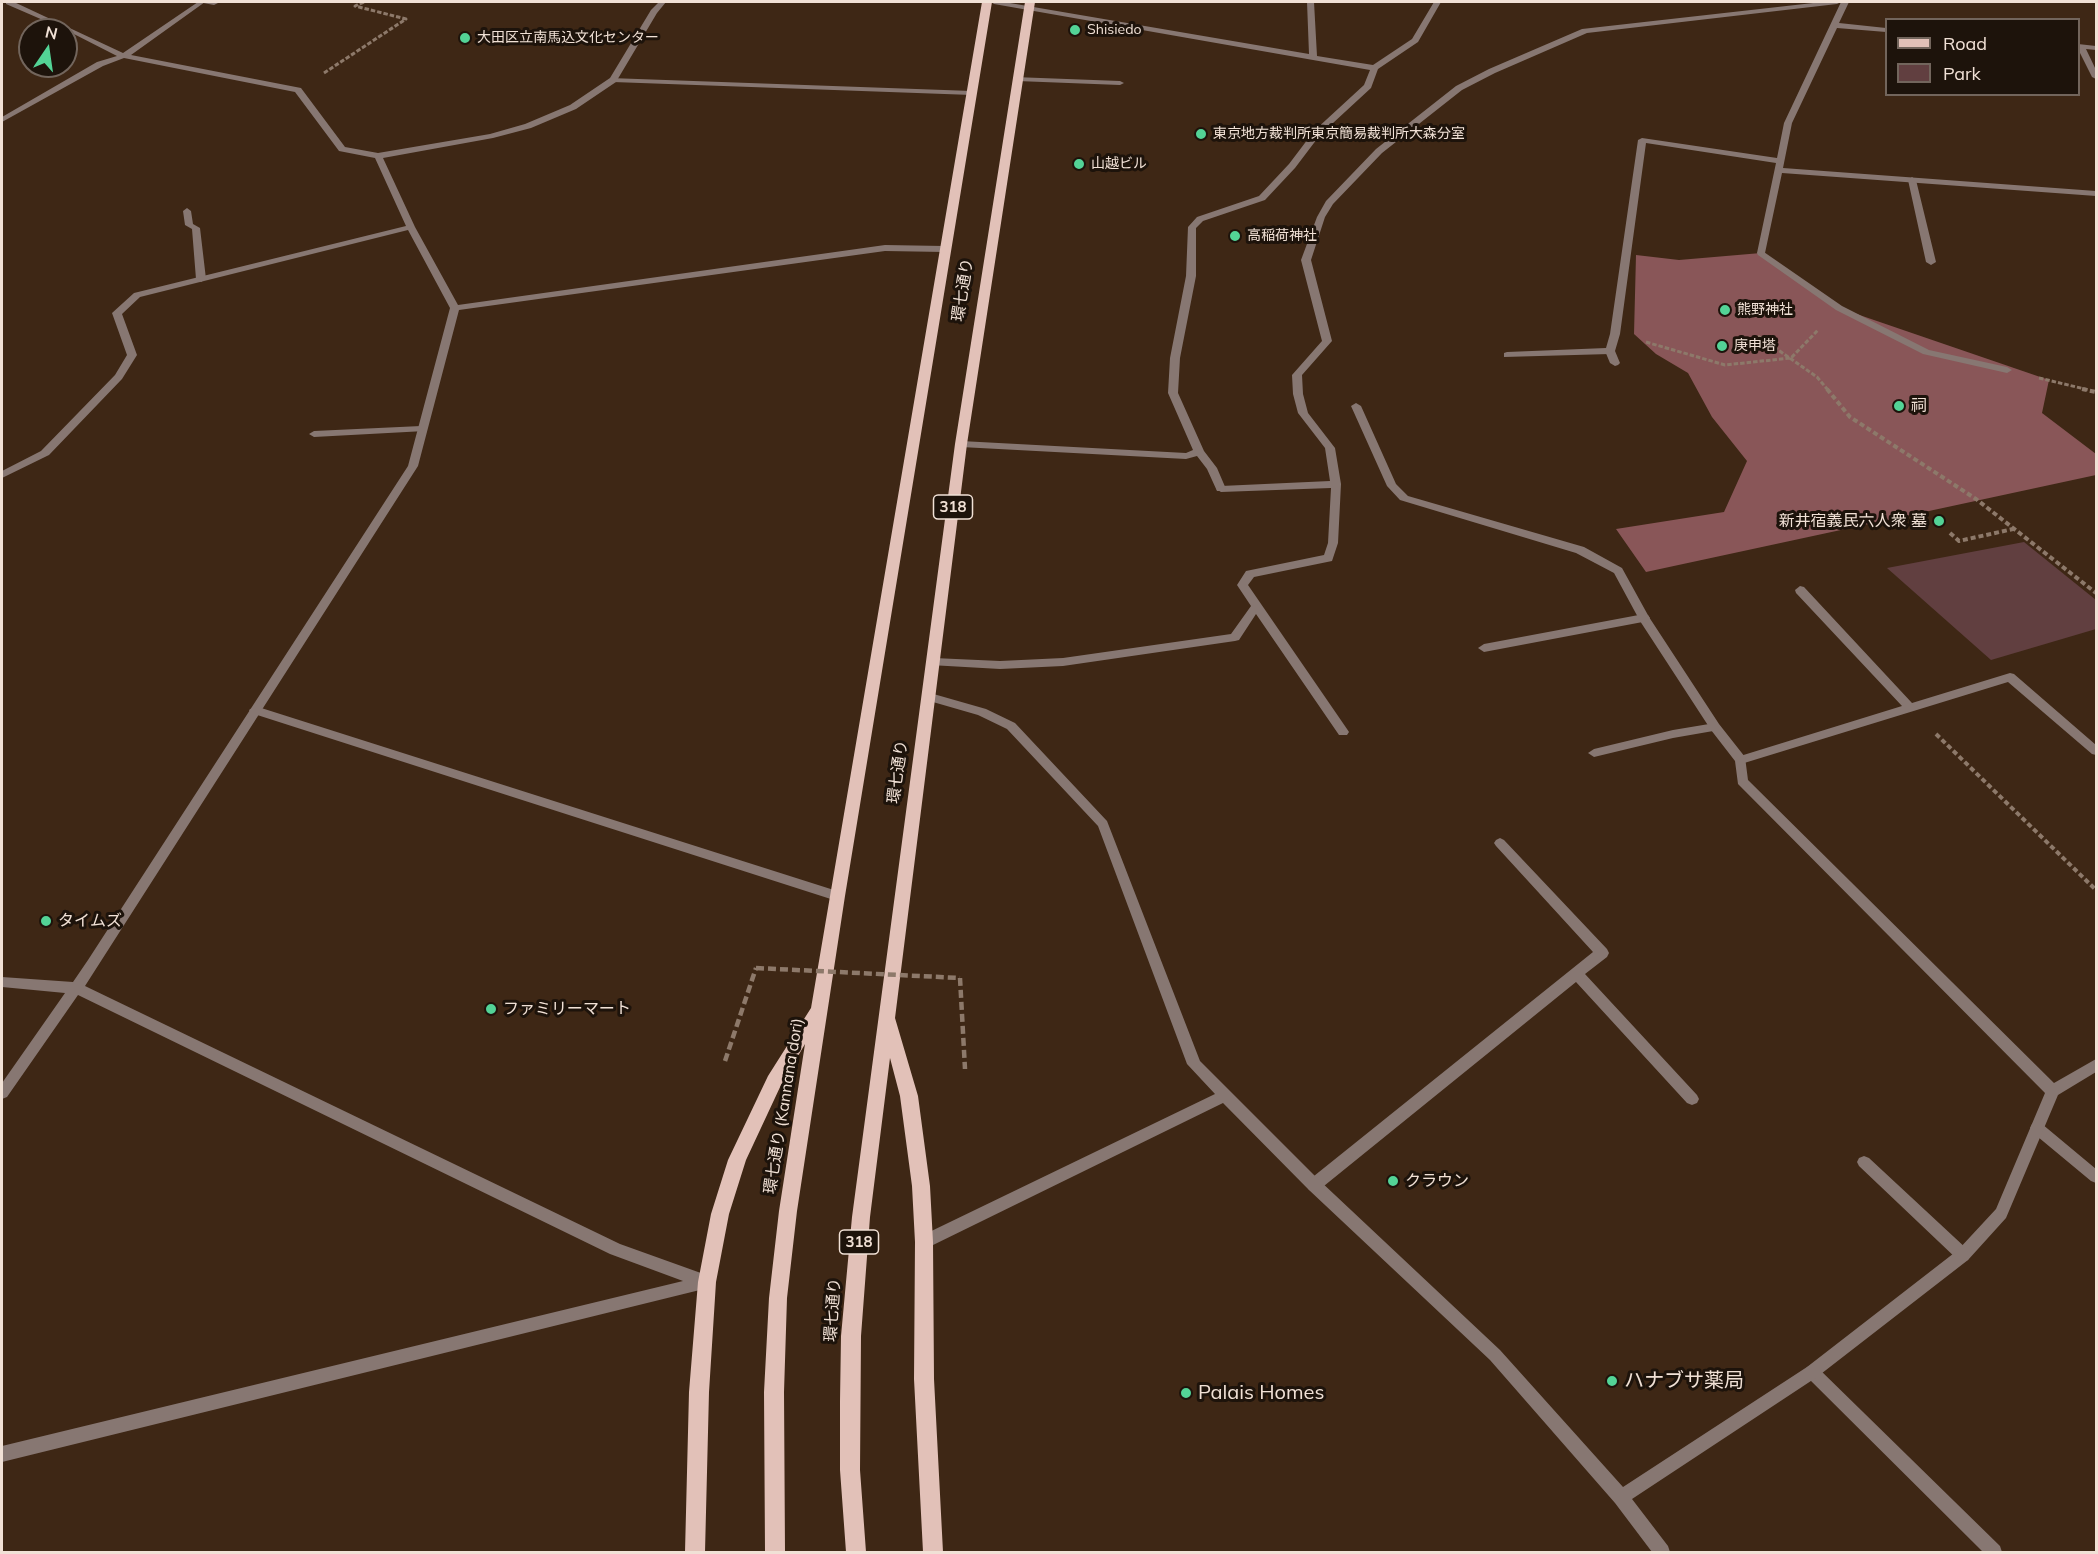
<!DOCTYPE html>
<meta charset="utf-8">
<style>
body{margin:0}
#map{position:relative;width:2098px;height:1554px;overflow:hidden;background:#3e2715;font-family:Mulish,sans-serif}
canvas{display:block}
.frame{position:absolute;inset:0;border:3px solid #f1e1d6;pointer-events:none}
.legend{position:absolute;left:1885px;top:18px;width:195px;height:78px;box-sizing:border-box;background:#1d130b;border:2px solid #72655c;margin:0;padding:8px 10px;list-style:none;font-size:18px;color:#f1e1d6}
.legend li{display:flex;align-items:center;gap:12px;height:30px}
.legend b{width:30px;border:2px solid #72655c}
.north{position:absolute;left:18px;top:18px;width:60px;height:60px;box-sizing:border-box;background:#1d130b;border:2px solid #72655c;border-radius:50%;rotate:13deg;font-size:16px;font-weight:700;line-height:24px;text-align:center;color:#f1e1d6}
.north::after{content:'';display:block;margin:auto;width:21px;height:27px;background:#53d396;clip-path:polygon(50% 0,100% 100%,50% 72%,0 100%)}
</style>
<div id="map">
<canvas width="2098" height="1554"></canvas>
<div class="frame"></div>
<ul class="legend">
<li><b style="height:8px;background:#e2c1b8"></b>Road</li>
<li><b style="height:16px;background:#613f40"></b>Park</li>
</ul>
<div class="north">N</div>
</div>
<script>
const g = document.querySelector('canvas').getContext('2d');
g.lineJoin = 'round';
function paint(path, color) { g.fillStyle = color; g.fill(path, 'evenodd'); }
const toPath = rows => new Path2D(rows.map(r => 'M' + r).join(''));
function strokePath(path, color, width, dash) { g.strokeStyle = color; g.lineWidth = width; g.lineCap = dash ? 'butt' : 'round'; g.setLineDash(dash || []); g.stroke(path); }
function write(font, color, halo, rows, align = 'center') {
  g.font = font + ' Mulish,"Noto Sans JP",sans-serif'; g.lineWidth = 6; g.setLineDash([]); g.textBaseline = 'middle'; g.strokeStyle = halo; g.fillStyle = color; for (const [text, x, y, turn = 0] of rows) {
    g.save(); g.translate(x, y); g.rotate((+turn || 0) * Math.PI / 180); g.textAlign = isNaN(turn) ? turn : align; if (halo) g.strokeText(text, 0, 0); g.fillText(text, 0, 0); g.restore();
  }
}
paint(toPath([
 [2024,542,2096,600,2096,629,1991,660,1887,568]
]), '#613f40');
paint(toPath([
 [1761,253,1839,308,2049,380,2042,413,2096,454,2096,475,1646,572,1616,529,1724,512,1747,461,1712,417,1688,373,1656,354,1634,334,1636,255,1679,260]
]), '#895658');
strokePath(toPath([
 [324,73,406,19,355,6,364,2],
 [1254,236,1279,238],
 [1758,336,1817,377,1828,390],
 [1646,342,1725,365,1791,358,1818,330],
 [2039,378,2089,390]
]), '#8d796a', 3, [4.5, 2]);
strokePath(toPath([
 [1827,389,1850,417,1976,499,2096,593],
 [2082,389,2096,392],
 [1950,533,1959,541,2013,529],
 [1936,734,2096,890]
]), '#8d796a', 4, [5, 3]);
strokePath(toPath([
 [960,978,965,1069],
 [725,1061,756,968]
]), '#8d796a', 4.5, [8, 4]);
paint(toPath([
 [198,2,217,2,218,3,214,5,198,2],
 [1822,2,1841,2,1837,4,1587,33,1495,73,1462,90,1382,153,1333,204,1325,217,1311,260,1332,341,1302,375,1303,394,1308,413,1335,448,1341,484,1338,543,1332,561,1254,577,1248,585,1347,729,1349,732,1347,735,1339,735,1256,614,1239,640,1235,641,1063,666,1000,669,930,665,928,662,934,658,1000,661,1063,658,1231,634,1251,606,1237,585,1246,571,1324,555,1328,543,1331,488,1221,492,1216,489,1221,486,1330,481,1325,448,1298,413,1293,394,1292,375,1322,341,1301,260,1317,217,1326,201,1376,149,1456,86,1489,69,1582,29,1822,2],
 [1014,77,1120,81,1124,83,1120,85,1017,81,1013,79,1014,77],
 [610,78,972,91,976,93,972,95,613,82,610,82,610,78],
 [1912,177,1916,180,1936,262,1931,265,1926,262,1908,180,1912,177],
 [187,208,191,211,193,224,200,228,206,279,201,282,196,279,192,229,185,225,183,211,187,208],
 [1761,250,1842,306,1929,350,2007,367,2012,370,2007,373,1923,354,1836,310,1758,255,1757,253,1761,250],
 [1610,348,1615,351,1620,363,1618,365,1615,366,1610,363,1605,351,1610,348],
 [421,426,426,429,425,431,314,437,309,434,314,431,421,426],
 [1800,586,1804,587,1912,703,2010,673,2014,674,2096,745,2096,755,2092,754,2008,682,1741,764,1737,763,1735,760,1737,757,1902,706,1796,593,1795,590,1800,586],
 [1644,614,1648,615,1650,618,1648,621,1484,652,1478,648,1484,644,1644,614],
 [255,706,837,891,841,892,843,896,841,900,837,901,251,713,249,710,255,706],
 [1715,723,1721,727,1719,730,1673,738,1594,757,1588,753,1594,749,1673,730,1715,723],
 [1500,838,1504,840,1607,949,1609,953,1607,957,1585,974,1697,1095,1699,1099,1697,1103,1692,1105,1687,1103,1576,982,1319,1190,1314,1191,1309,1190,1307,1185,1309,1180,1593,952,1496,846,1494,843,1496,840,1500,838],
 [2037,1122,2042,1124,2096,1169,2096,1183,2091,1181,2032,1132,2030,1128,2032,1124,2037,1122],
 [1864,1156,1869,1158,1968,1250,1970,1255,1968,1260,1963,1262,1958,1260,1859,1166,1857,1162,1859,1158,1864,1156],
 [1812,1365,1817,1367,2000,1546,2002,1552,1983,1552,1807,1377,1804,1372,1807,1367,1812,1365]
]), '#877772');
paint(toPath([
 [6,2,14,2,123,53,198,2,205,2,131,55,301,88,345,147,378,153,490,134,525,124,570,105,610,78,651,10,659,2,666,2,657,13,616,82,576,109,531,128,493,138,383,158,415,227,458,305,885,245,944,246,948,249,944,252,885,251,459,310,418,466,85,986,620,1244,712,1277,714,1282,712,1287,2,1462,2,1446,683,1281,610,1254,78,995,7,1097,2,1099,2,1083,65,993,2,987,2,977,73,982,88,960,408,466,450,308,408,230,140,297,122,314,137,355,122,379,49,455,2,478,2,471,41,451,115,375,127,355,112,313,134,293,406,226,375,158,339,151,295,92,124,58,103,66,2,122,2,117,97,62,117,56,66,30,6,4,6,2],
 [991,2,1004,2,1309,54,1307,2,1314,2,1317,56,1373,65,1412,39,1434,2,1441,2,1418,42,1378,69,1371,88,1320,135,1295,168,1265,200,1203,221,1196,228,1196,276,1180,358,1178,393,1204,451,1217,468,1226,489,1225,491,1217,491,1207,469,1197,456,1186,459,961,447,956,444,961,441,1186,453,1193,450,1168,393,1170,358,1186,276,1188,227,1197,217,1259,196,1289,164,1314,131,1364,85,1370,70,994,4,991,2],
 [1841,2,1849,2,1839,23,1886,28,1886,32,1837,28,1792,123,1783,168,2096,191,2096,196,1782,173,1765,253,1761,256,1757,253,1776,163,1646,143,1620,334,1615,351,1610,354,1504,357,1504,353,1507,352,1606,348,1610,334,1638,140,1642,138,1777,158,1784,123,1841,2],
 [2078,44,2096,46,2096,50,2086,49,2096,70,2096,79,2092,77,2078,49,2078,44],
 [1356,403,1361,406,1396,484,1408,496,1584,547,1622,568,1649,617,1719,724,1745,757,1748,780,2054,1083,2096,1059,2096,1072,2058,1095,2006,1218,1968,1260,1817,1377,1632,1499,1668,1546,1670,1552,1652,1552,1615,1503,1490,1360,1309,1190,1223,1103,929,1247,924,1249,919,1247,917,1242,919,1237,1215,1094,1187,1064,1098,826,1007,729,978,715,926,700,924,697,930,693,986,709,1015,723,1107,821,1200,1061,1319,1180,1500,1350,1623,1487,1807,1367,1958,1250,1996,1209,2045,1093,1738,784,1735,761,1711,730,1640,621,1614,573,1576,553,1400,500,1387,486,1351,406,1356,403]
]), '#877772');
paint(toPath([
 [982,2,992,2,845,896,797,1211,787,1298,784,1392,785,1552,765,1552,764,1392,769,1298,779,1211,805,1044,781,1085,746,1160,729,1214,716,1282,709,1392,705,1552,685,1552,689,1392,698,1282,711,1214,728,1160,768,1076,811,1008,982,2],
 [1025,2,1035,2,967,444,895,1018,918,1096,930,1186,933,1242,934,1379,943,1552,923,1552,914,1379,915,1242,912,1186,900,1096,890,1058,870,1217,861,1336,860,1470,866,1552,846,1552,840,1470,840,1401,841,1336,852,1217,955,444,1025,2]
]), '#e2c1b8');
strokePath(toPath([
 [756,968,960,978]
]), '#8d796a', 4.5, [8, 4]);
for (const [x, y, r, color] of [
 [1075,30,6,"#53d396"],
 [465,38,6,"#53d396"],
 [1201,134,6,"#53d396"],
 [1079,164,6,"#53d396"],
 [1235,236,6,"#53d396"],
 [1725,310,6,"#53d396"],
 [1722,346,6,"#53d396"],
 [1899,406,6,"#53d396"],
 [1939,521,6,"#53d396"],
 [46,921,6,"#53d396"],
 [491,1009,6,"#53d396"],
 [1393,1181,6,"#53d396"],
 [1612,1381,6,"#53d396"],
 [1186,1393,6,"#53d396"]
]) { const dot = new Path2D(); dot.arc(x, y, r, 0, 2 * Math.PI); g.fillStyle = color; g.fill(dot); strokePath(dot, '#1d130b', 2); }
write('14px', '#f1e1d6', '#1d130b', [
 ["Shisiedo",1087,30],
 ["大田区立南馬込文化センター",477,38],
 ["東京地方裁判所東京簡易裁判所大森分室",1213,134],
 ["山越ビル",1091,164],
 ["高稲荷神社",1247,236],
 ["熊野神社",1737,310],
 ["庚申塔",1734,346]
], 'left');
for (const [x, y, w] of [
 [953,507,39],
 [859,1242,39]
]) { const box = new Path2D(); box.roundRect(x - w / 2, y - 12, w, 24, 4.5); g.fillStyle = '#1d130b'; g.fill(box); strokePath(box, '#f1e1d6', 1.5); }
write('bold 15px', '#f1e1d6', null, [
 ["318",953,507],
 ["318",859,1242]
]);
write('16px', '#f1e1d6', '#1d130b', [
 ["環七通り",963,290,-81],
 ["環七通り",898,772,-82],
 ["環七通り (Kannana dori)",784,1106,-81],
 ["環七通り",833,1310,-86]
]);
write('16px', '#f1e1d6', '#1d130b', [
 ["祠",1911,406],
 ["新井宿義民六人衆 墓",1927,521,"right"],
 ["タイムズ",58,921],
 ["ファミリーマート",503,1009],
 ["クラウン",1405,1181]
], 'left');
write('20px', '#f1e1d6', '#1d130b', [
 ["ハナブサ薬局",1624,1381],
 ["Palais Homes",1198,1393]
], 'left');
</script>
